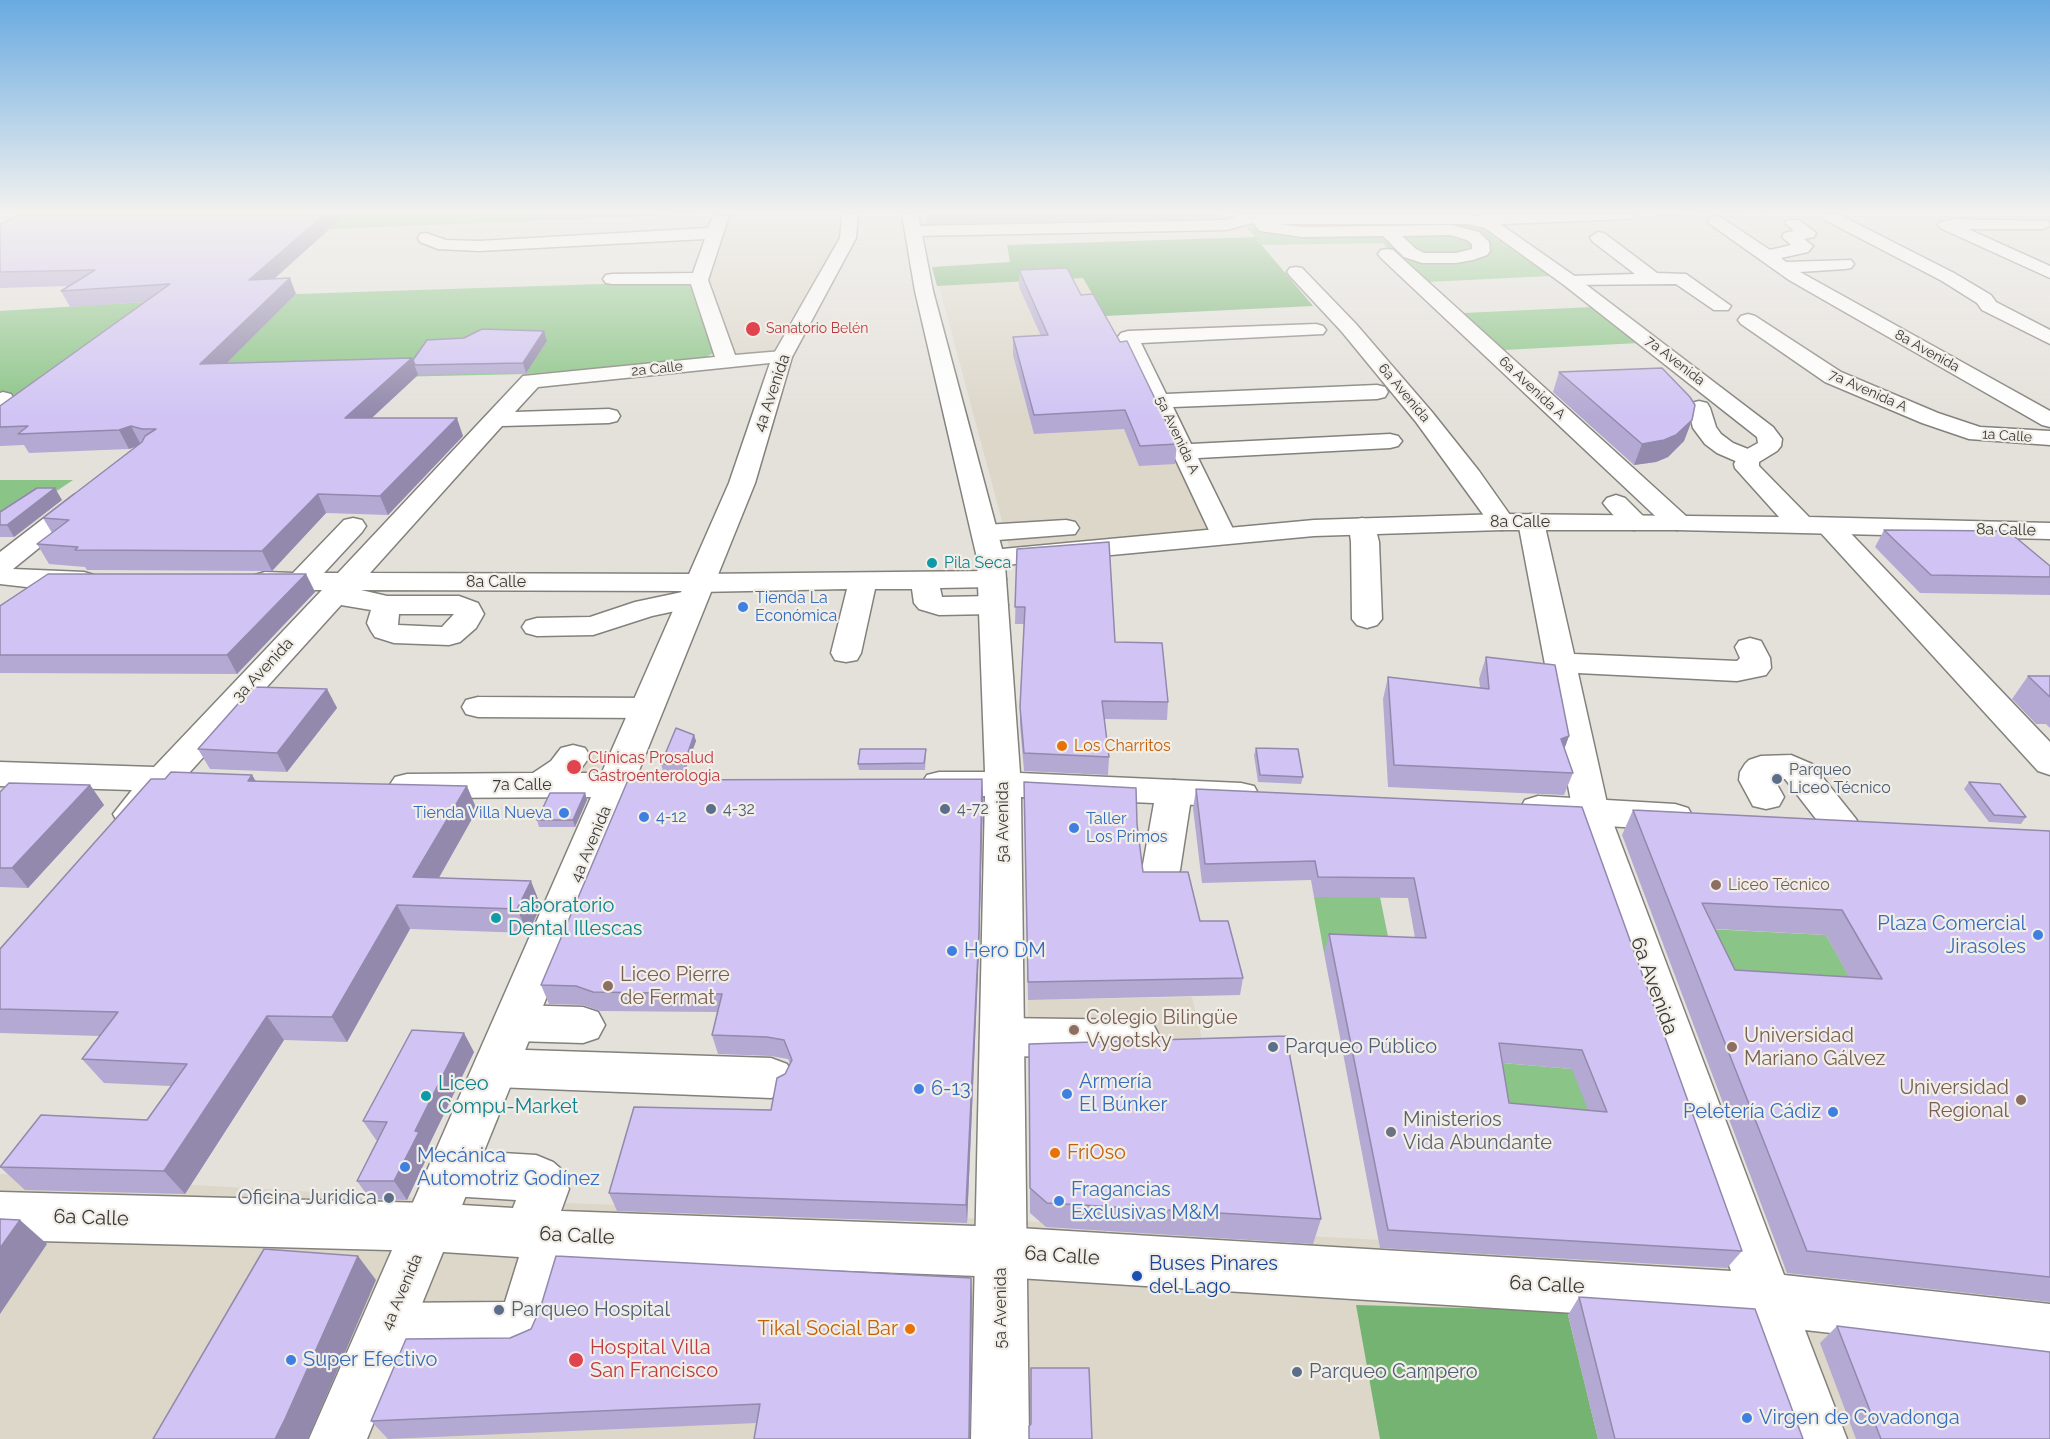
<!DOCTYPE html>
<meta charset="utf-8">
<style>
body{margin:0}
canvas{display:block;background:#e4e1db}
</style>
<canvas width="2050" height="1439"></canvas>
<script>
const g = document.querySelector('canvas').getContext('2d');
g.lineJoin = 'round';
function paint(path, color) { g.fillStyle = color; g.fill(path, 'evenodd'); }
const toPath = rows => new Path2D(rows.map(r => 'M' + r).join(''));
function strokePath(path, color, width, dash) { g.strokeStyle = color; g.lineWidth = width; g.lineCap = dash ? 'butt' : 'round'; g.setLineDash(dash || []); g.stroke(path); }
function write(font, color, halo, rows, align = 'center') {
  g.font = font + ' Raleway,sans-serif'; g.lineWidth = 4.5; g.setLineDash([]); g.textBaseline = 'middle'; g.strokeStyle = halo; g.fillStyle = color; for (const [text, x, y, turn = 0] of rows) {
    g.save(); g.translate(x, y); g.rotate((+turn || 0) * Math.PI / 180); g.textAlign = isNaN(turn) ? turn : align; if (halo) g.strokeText(text, 0, 0); g.fillText(text, 0, 0); g.restore();
  }
}
paint(toPath([
 [727,214,842,214,835,248,783,332,773,353,736,357,705,281],
 [923,214,1222,214,1228,220,927,229],
 [1083,278,1105,316,1212,530,1009,547,939,286],
 [556,750,608,752,592,785,539,783],
 [1192,997,1208,1064,1029,1070,1028,1000],
 [0,1174,405,1197,944,1217,1706,1257,2050,1298,2050,1439,0,1439]
]), '#ddd7ca');
paint(toPath([
 [346,214,708,214,330,229],
 [1458,221,1477,225,1550,276,1427,282,1382,243,1262,245,1246,227,1256,226,1253,223],
 [692,281,715,352,703,359,526,374,209,381,296,294],
 [177,300,0,431,0,311],
 [1592,307,1639,343,1504,350,1464,313],
 [0,480,73,480,0,529],
 [1314,897,1380,897,1392,956,1324,953],
 [1689,928,1826,935,1864,1003,1720,995],
 [1491,1062,1572,1069,1644,1135,1500,1122]
]), '#8ac486');
paint(toPath([
 [1255,237,1313,306,1105,316,1083,278,937,286,932,267,1010,262,1007,245],
 [1356,1305,1567,1311,1598,1439,1380,1439]
]), '#74b371');
const minor = toPath([
 [714,214,729,216,708,280,735,355,782,351,789,353,792,357,789,361,538,387,515,412,609,409,617,411,620,416,617,421,609,423,502,426,370,573,699,574,992,571,1002,573,1006,579,1002,585,992,587,940,588,942,597,993,596,1003,599,1008,605,1003,611,993,614,939,615,919,609,914,603,912,589,875,589,861,653,857,660,846,662,835,660,831,653,847,589,698,592,703,593,707,599,703,605,652,616,593,635,537,636,526,633,522,627,526,621,537,618,590,617,635,602,687,591,361,590,387,596,459,596,478,603,484,614,476,628,460,642,449,645,394,643,375,637,371,631,367,623,371,610,341,605,189,773,193,780,187,788,172,792,144,823,131,827,118,823,113,814,132,790,0,786,0,762,154,767,322,590,265,590,255,587,251,581,255,575,265,572,293,573,344,520,353,518,362,520,366,526,362,532,324,573,338,573,523,376,715,357,691,284,612,284,606,283,603,279,606,275,612,274,693,273,705,239,479,251,438,249,420,242,418,238,420,234,426,233,446,240,479,241,708,228,714,214],
 [399,614,454,614,442,627,398,625,399,614],
 [1244,214,1261,214,1266,216,1270,223,1303,227,1451,225,1479,232,1489,242,1490,251,1487,255,1473,260,1456,263,1422,263,1404,257,1383,236,1303,237,1260,231,1253,223,1226,230,914,236,906,231,914,226,1226,220,1244,214],
 [1450,235,1467,240,1472,244,1472,249,1456,253,1424,253,1416,249,1402,236,1450,235],
 [1494,214,1638,214,1630,219,1476,225,1468,220,1476,215,1494,214],
 [1825,214,1838,214,1954,273,1991,295,1996,302,2050,330,2050,344,1982,310,1977,303,1942,281,1825,220,1823,217,1825,214],
 [1716,216,1722,218,1770,250,1791,245,1782,237,1784,233,1794,231,1785,223,1787,220,1799,220,1816,233,1814,237,1804,239,1813,246,1808,252,1781,258,1786,262,1851,260,1854,264,1851,268,1845,269,1800,272,2050,411,2050,427,2042,425,1789,280,1710,224,1708,221,1710,218,1716,216],
 [1954,219,2049,221,2050,226,2043,229,1968,229,2050,266,2050,278,1940,228,1938,225,1940,222,1954,219],
 [1598,232,1604,233,1657,273,1686,274,1731,306,1728,310,1714,310,1676,284,1564,285,1561,281,1564,277,1570,276,1635,274,1592,241,1590,237,1598,232],
 [1387,249,1393,250,1686,516,1690,522,1686,528,1677,530,1668,528,1381,258,1378,254,1381,250,1387,249],
 [1296,267,1302,268,1356,324,1432,412,1479,471,1515,522,1511,528,1502,530,1493,528,1416,422,1342,332,1290,276,1287,272,1290,268,1296,267],
 [1748,314,1755,316,1841,372,1938,413,1980,427,2050,431,2050,445,1969,439,1922,423,1825,382,1741,324,1738,320,1741,316,1748,314],
 [1316,324,1323,326,1326,330,1323,334,1141,343,1166,394,1377,385,1385,387,1388,392,1385,397,1377,399,1173,407,1191,444,1390,434,1398,436,1402,441,1398,446,1390,448,1198,458,1236,535,1232,541,1223,543,1214,541,1118,337,1121,333,1128,331,1316,324],
 [3,392,11,394,14,399,8,406,0,408,0,393,3,392],
 [1699,401,1707,403,1710,408,1716,427,1721,434,1733,443,1758,453,1761,458,1758,463,1749,465,1740,463,1717,453,1705,444,1693,428,1688,408,1691,403,1699,401],
 [83,492,92,495,96,500,92,505,13,569,84,572,94,575,98,581,94,587,84,590,53,590,0,584,0,552,74,495,83,492],
 [1616,495,1625,498,1643,516,1647,522,1643,528,1634,530,1625,528,1607,508,1603,503,1607,498,1616,495],
 [1531,514,1540,516,1544,522,1574,654,1737,661,1740,658,1735,647,1739,641,1750,638,1761,641,1770,658,1771,668,1766,675,1737,681,1578,673,1609,812,1784,1275,2050,1304,2050,1358,1805,1330,1847,1439,1789,1439,1750,1324,1002,1277,569,1260,550,1328,542,1347,523,1355,386,1357,367,1349,359,1330,367,1311,386,1303,505,1302,519,1257,428,1251,0,1240,0,1192,428,1203,513,1208,516,1200,451,1196,434,1189,427,1173,434,1157,451,1150,536,1155,553,1162,560,1168,569,1189,561,1211,1002,1227,1731,1271,1573,812,1518,522,1522,516,1531,514],
 [1362,518,1371,520,1375,526,1379,542,1382,619,1377,625,1367,628,1357,625,1352,619,1351,542,1349,526,1353,520,1362,518],
 [1829,518,1838,520,2050,742,2050,775,2038,771,1820,532,1816,526,1820,520,1829,518],
 [1066,520,1075,522,1079,528,1075,534,985,541,976,539,972,533,976,527,985,525,1066,520],
 [478,697,648,698,660,701,664,708,660,715,648,718,478,717,466,714,462,707,466,700,478,697],
 [573,745,585,748,590,756,578,773,616,773,628,776,634,785,628,794,616,797,407,798,395,795,389,786,395,777,407,774,533,773,551,761,561,748,573,745],
 [1791,755,1812,764,1856,819,1861,828,1856,837,1843,841,1830,837,1785,779,1774,779,1784,797,1779,806,1766,809,1753,806,1739,780,1740,772,1745,764,1749,760,1761,756,1791,755],
 [1174,780,1187,783,1192,792,1180,870,1174,880,1161,884,1148,880,1142,870,1156,792,1161,783,1174,780],
 [515,1005,583,1007,598,1012,605,1025,598,1038,583,1043,515,1041,500,1036,493,1023,500,1010,515,1005],
 [1002,1018,1139,1020,1154,1026,1161,1039,1154,1052,1139,1058,1002,1056,987,1050,980,1037,987,1024,1002,1018],
 [496,1049,771,1058,787,1064,794,1078,787,1092,771,1098,496,1087,480,1082,474,1068,480,1054,496,1049]
]);
const major = toPath([
 [842,214,858,214,856,238,792,357,755,483,638,773,671,772,683,775,689,784,683,793,671,796,628,797,367,1439,309,1439,729,483,772,357,840,238,842,214],
 [902,214,918,214,933,291,1002,549,1314,520,1502,514,1779,517,1735,468,1734,464,1740,453,1758,443,1757,437,1564,285,1485,228,1467,224,1260,224,1236,217,1234,214,1468,214,1496,221,1576,277,1773,427,1782,439,1781,446,1777,451,1759,462,1759,466,1809,517,2050,523,2050,539,1677,530,1502,530,1314,536,1005,565,1020,773,1241,783,1254,786,1259,795,1254,804,1241,807,1021,797,1029,1439,971,1439,985,796,939,796,927,793,921,784,927,775,939,772,985,772,977,558,915,291,902,214],
 [1538,796,1675,804,1688,808,1693,817,1688,826,1675,830,1538,822,1525,818,1520,809,1525,800,1538,796]
]);
strokePath(minor, '#83817b', 3);
strokePath(major, '#83817b', 3);
paint(minor, '#fff');
paint(major, '#fff');
paint(toPath([
 [346,214,274,279,296,294,227,363,413,360,547,341,526,373,418,375,372,418,463,436,388,515,326,513,272,571,87,570,85,567,49,564,37,544,52,533,43,518,137,446,129,449,29,453,24,445,0,446,0,406,145,302,70,307,61,291,68,286,0,288,0,225],
 [926,214,1232,214,1218,215,1218,218,927,224],
 [1655,214,1776,214,1657,216],
 [1019,270,1081,295,1177,444,1175,464,1139,466,1124,429,1034,434,1013,355,1013,337,1041,336,1019,287],
 [1559,372,1692,420,1684,441,1668,457,1656,462,1634,465,1553,392],
 [62,500,14,537,0,537,0,512],
 [1884,530,2050,566,2050,595,1920,593,1875,547],
 [1017,549,1115,642,1168,702,1167,720,1104,719,1109,757,1108,775,1024,771,1020,725,1020,707,1024,624,1015,624],
 [306,574,315,592,237,674,0,673,0,606],
 [1486,657,1569,736,1564,749,1573,773,1564,795,1388,787,1383,699,1388,677,1480,688,1479,679],
 [2028,676,2050,676,2050,728,2046,724,2036,724,2012,699],
 [327,689,337,708,287,772,210,769,198,749],
 [694,735,696,741,685,771,663,771,661,764],
 [1256,748,1303,777,1301,784,1258,782,1254,755],
 [926,749,926,755,925,770,859,770,858,764],
 [252,775,256,781,477,810,439,878,541,906,528,933,410,929,347,1042,284,1040,185,1194,25,1190,0,1167,147,1120,171,1086,104,1083,82,1059,100,1036,0,1033,0,949,165,779],
 [982,779,983,798,979,950,967,1223,617,1211,609,1193,771,1110,785,1074,790,1064,788,1059,771,1056,718,1054,712,1035,717,1012,600,1011,583,1005,549,1004,541,985],
 [1024,782,1137,824,1143,872,1200,921,1243,978,1240,995,1028,1000],
 [1969,782,2026,817,2021,824,1989,822,1964,789],
 [90,785,104,805,28,888,0,887,0,792],
 [1196,789,1582,807,1742,1251,1727,1268,1380,1248,1324,953,1329,934,1415,938,1408,898,1314,897,1311,880,1202,883,1193,808],
 [1503,1063,1572,1069,1588,1110,1509,1103],
 [585,793,587,800,575,827,539,827,537,820],
 [1633,810,2050,831,2050,1302,1787,1273,1622,835],
 [1715,929,1826,935,1849,977,1735,970],
 [474,1052,428,1147,430,1151,407,1200,370,1199,357,1181,377,1140,376,1140,363,1121],
 [1029,1070,1321,1219,1313,1244,1046,1227,1030,1213],
 [971,1278,972,1298,970,1439,754,1439,757,1423,388,1439,371,1421,510,1338],
 [1579,1297,1803,1439,1598,1439,1568,1315],
 [1837,1326,2050,1439,1856,1439,1820,1343]
]), '#b4a9d3');
paint(toPath([
 [325,214,346,214,255,296,249,280],
 [290,278,296,294,209,381,200,364],
 [544,331,547,341,526,373,523,363],
 [412,358,418,375,352,436,345,418],
 [457,418,463,436,388,515,380,496],
 [1692,420,1684,441,1668,457,1656,462,1634,465,1642,444],
 [131,426,141,445,129,449,119,430],
 [55,488,62,500,14,537,7,525],
 [318,494,326,513,272,571,262,551],
 [306,574,315,592,237,674,227,655],
 [327,689,337,708,287,772,277,753],
 [694,735,696,741,685,771,684,764],
 [1569,736,1561,758,1561,739],
 [252,775,266,800,248,781],
 [982,779,983,798,979,950,967,1223,966,1205],
 [90,785,104,805,28,888,12,868],
 [467,786,477,810,425,902,413,877],
 [585,793,587,800,575,827,573,820],
 [531,881,541,906,528,933,517,909],
 [397,905,410,929,347,1042,332,1017],
 [267,1016,284,1040,185,1194,164,1171],
 [464,1033,474,1052,428,1147,430,1151,407,1200,394,1181,415,1131],
 [20,1220,47,1244,0,1314,0,1248],
 [358,1256,376,1280,308,1439,275,1439],
 [971,1278,972,1298,970,1439,969,1439]
]), '#9289ac');
const building = toPath([
 [20,214,325,214,249,280,290,278,200,364,412,358,345,418,457,418,380,496,318,494,262,551,75,550,78,547,37,544,69,520,43,518,142,442,145,436,156,429,142,429,131,426,119,430,18,434,28,426,0,427,0,406,170,284,61,291,95,270,0,272,0,225,20,214],
 [1067,268,1081,295,1093,294,1120,342,1127,341,1177,444,1140,446,1125,410,1034,415,1013,337,1048,335,1019,270,1067,268],
 [482,329,544,331,523,363,415,365,413,360,427,340,464,338,482,329],
 [1662,368,1690,397,1695,405,1692,420,1676,435,1664,440,1642,444,1559,372,1662,368],
 [37,488,55,488,7,525,0,525,0,512,37,488],
 [1884,530,2008,531,2050,566,2050,577,1931,575,1884,530],
 [1109,542,1115,642,1162,643,1168,702,1102,701,1109,757,1024,753,1020,707,1025,607,1015,607,1017,549,1109,542],
 [48,574,306,574,227,655,0,655,0,606,48,574],
 [1486,657,1555,665,1569,736,1561,739,1573,773,1394,765,1388,677,1489,689,1486,657],
 [2028,676,2050,676,2050,697,2028,676],
 [253,687,327,689,277,753,198,749,253,687],
 [676,728,694,735,684,764,661,764,676,728],
 [1256,748,1298,749,1303,777,1260,775,1256,748],
 [860,749,926,749,924,763,858,764,860,749],
 [171,772,252,775,248,781,467,786,413,877,531,881,517,909,397,905,332,1017,267,1016,164,1171,0,1167,41,1115,147,1120,187,1064,82,1059,118,1012,0,1009,0,949,151,779,165,779,171,772],
 [982,779,979,931,966,1205,609,1193,634,1107,771,1110,777,1078,785,1074,792,1060,784,1040,767,1037,712,1035,722,994,593,992,576,986,541,985,628,780,982,779],
 [1024,782,1136,788,1137,824,1143,872,1188,872,1200,921,1228,921,1243,978,1028,982,1024,782],
 [1969,782,2000,784,2026,817,1994,815,1969,782],
 [9,783,90,785,12,868,0,868,0,792,9,783],
 [1196,789,1582,807,1742,1251,1388,1230,1329,934,1426,938,1414,878,1318,877,1315,861,1205,864,1196,789],
 [1499,1043,1582,1050,1607,1112,1509,1103,1499,1043],
 [550,793,585,793,573,820,537,820,550,793],
 [1633,810,2050,831,2050,1277,1807,1251,1633,810],
 [1702,903,1842,910,1882,979,1735,970,1702,903],
 [412,1030,464,1033,415,1131,419,1132,394,1181,357,1181,387,1122,363,1121,412,1030],
 [1286,1036,1321,1219,1047,1203,1030,1188,1029,1044,1286,1036],
 [0,1219,20,1220,0,1248,0,1219],
 [264,1249,358,1256,285,1419,275,1439,153,1439,264,1249],
 [556,1256,971,1278,969,1439,754,1439,760,1404,371,1421,406,1339,510,1338,531,1329,540,1309,556,1256],
 [1579,1297,1755,1309,1803,1439,1615,1439,1579,1297],
 [1837,1326,2050,1352,2050,1439,1881,1439,1837,1326],
 [1031,1368,1089,1368,1092,1439,1029,1439,1029,1426,1031,1424,1031,1368]
]);
paint(building, '#d1c4f5');
strokePath(building, '#9289ac', 1.5);
const sky = g.createLinearGradient(0, 0, 0, 416);
sky.addColorStop(0, '#69aae0');
sky.addColorStop(0.51, '#f3f2ef');
sky.addColorStop(1, '#f3f2ef00');
g.fillStyle = sky;
g.fillRect(0, 0, 2050, 416);
for (const [x, y, r, color] of [
 [753,329,8,"#e0444e"],
 [932,563,6,"#0f9aa8"],
 [743,607,6,"#3f7fe0"],
 [1062,746,6,"#e8710a"],
 [574,767,8,"#e0444e"],
 [1777,779,6,"#5c6f8a"],
 [711,809,6,"#5c6f8a"],
 [945,809,6,"#5c6f8a"],
 [564,813,6,"#3f7fe0"],
 [644,817,6,"#3f7fe0"],
 [1074,828,6,"#3f7fe0"],
 [1716,885,6,"#8d6e63"],
 [496,918,6,"#0f9aa8"],
 [2038,935,6,"#3f7fe0"],
 [952,951,6,"#3f7fe0"],
 [608,986,6,"#8d6e63"],
 [1074,1030,6,"#8d6e63"],
 [1273,1047,6,"#5c6f8a"],
 [1732,1047,6,"#8d6e63"],
 [919,1089,6,"#3f7fe0"],
 [1067,1094,6,"#3f7fe0"],
 [426,1096,6,"#0f9aa8"],
 [2021,1100,6,"#8d6e63"],
 [1833,1112,6,"#3f7fe0"],
 [1391,1132,6,"#6b7280"],
 [1055,1153,6,"#e8710a"],
 [405,1167,6,"#3f7fe0"],
 [389,1198,6,"#5c6f8a"],
 [1059,1201,6,"#3f7fe0"],
 [1137,1276,6,"#1a4fb4"],
 [499,1310,6,"#5c6f8a"],
 [910,1329,6,"#e8710a"],
 [291,1360,6,"#3f7fe0"],
 [576,1360,8,"#e0444e"],
 [1297,1372,6,"#5c6f8a"],
 [1747,1418,6,"#3f7fe0"]
]) { const dot = new Path2D(); dot.arc(x, y, r, 0, 2 * Math.PI); g.fillStyle = color; g.fill(dot); strokePath(dot, '#f1eee8', 2); }
write('14px', '#be3a42', '#f1eee8', [
 ["Sanatorio Belén",766,329]
], 'left');
write('14px', '#3a3836', '#f1eee8', [
 ["8a Avenida",1927,351,29],
 ["7a Avenida",1675,361,38],
 ["2a Calle",657,369,-6],
 ["6a Avenida A",1532,388,43],
 ["7a Avenida A",1868,391,24],
 ["6a Avenida",1404,393,50],
 ["5a Avenida A",1177,435,65],
 ["1a Calle",2007,436,4]
]);
write('16px', '#3a3836', '#f1eee8', [
 ["4a Avenida",772,393,-71],
 ["8a Calle",1520,522],
 ["8a Calle",2006,530,1],
 ["8a Calle",496,582],
 ["3a Avenida",263,670,-47],
 ["7a Calle",522,785],
 ["5a Avenida",1003,822,-90],
 ["4a Avenida",591,844,-67],
 ["4a Avenida",402,1292,-67],
 ["5a Avenida",1001,1308,-90]
]);
write('16px', '#0d838f', '#f1eee8', [
 ["Pila Seca",944,563]
], 'left');
write('16px', '#366cbe', '#f1eee8', [
 ["Tienda La",755,598],
 ["Económica",755,616],
 ["Tienda Villa Nueva",552,813,"right"],
 ["4-12",656,817],
 ["Taller",1086,819],
 ["Los Primos",1086,837]
], 'left');
write('16px', '#c56008', '#f1eee8', [
 ["Los Charritos",1074,746]
], 'left');
write('16px', '#be3a42', '#f1eee8', [
 ["Clínicas Prosalud",588,758],
 ["Gastroenterologia",588,776]
], 'left');
write('16px', '#4e5e75', '#f1eee8', [
 ["Parqueo",1789,770],
 ["Liceo Técnico",1789,788],
 ["4-32",723,809],
 ["4-72",957,809]
], 'left');
write('16px', '#785e54', '#f1eee8', [
 ["Liceo Técnico",1728,885]
], 'left');
write('20px', '#0d838f', '#f1eee8', [
 ["Laboratorio",508,906],
 ["Dental Illescas",508,929],
 ["Liceo",438,1084],
 ["Compu-Market",438,1107]
], 'left');
write('20px', '#366cbe', '#f1eee8', [
 ["Plaza Comercial",2026,924,"right"],
 ["Jirasoles",2026,947,"right"],
 ["Hero DM",964,951],
 ["Armería",1079,1082],
 ["El Búnker",1079,1105],
 ["6-13",931,1089],
 ["Peletería Cádiz",1821,1112,"right"],
 ["Mecánica",417,1156],
 ["Automotriz Godínez",417,1179],
 ["Fragancias",1071,1190],
 ["Exclusivas M&M",1071,1213],
 ["Super Efectivo",303,1360],
 ["Virgen de Covadonga",1759,1418]
], 'left');
write('20px', '#785e54', '#f1eee8', [
 ["Liceo Pierre",620,975],
 ["de Fermat",620,998],
 ["Colegio Bilingüe",1086,1018],
 ["Vygotsky",1086,1041],
 ["Universidad",1744,1036],
 ["Mariano Gálvez",1744,1059],
 ["Universidad",2009,1088,"right"],
 ["Regional",2009,1111,"right"]
], 'left');
write('20px', '#3a3836', '#f1eee8', [
 ["6a Avenida",1654,986,70],
 ["6a Calle",91,1218,2],
 ["6a Calle",577,1236,3],
 ["6a Calle",1062,1256,4],
 ["6a Calle",1547,1285,3]
]);
write('20px', '#4e5e75', '#f1eee8', [
 ["Parqueo Público",1285,1047],
 ["Oficina Juridica",377,1198,"right"],
 ["Parqueo Hospital",511,1310],
 ["Parqueo Campero",1309,1372]
], 'left');
write('20px', '#5b616d', '#f1eee8', [
 ["Ministerios",1403,1120],
 ["Vida Abundante",1403,1143]
], 'left');
write('20px', '#c56008', '#f1eee8', [
 ["FriOso",1067,1153],
 ["Tikal Social Bar",898,1329,"right"]
], 'left');
write('20px', '#164399', '#f1eee8', [
 ["Buses Pinares",1149,1264],
 ["del Lago",1149,1287]
], 'left');
write('20px', '#be3a42', '#f1eee8', [
 ["Hospital Villa",590,1348],
 ["San Francisco",590,1371]
], 'left');
</script>
